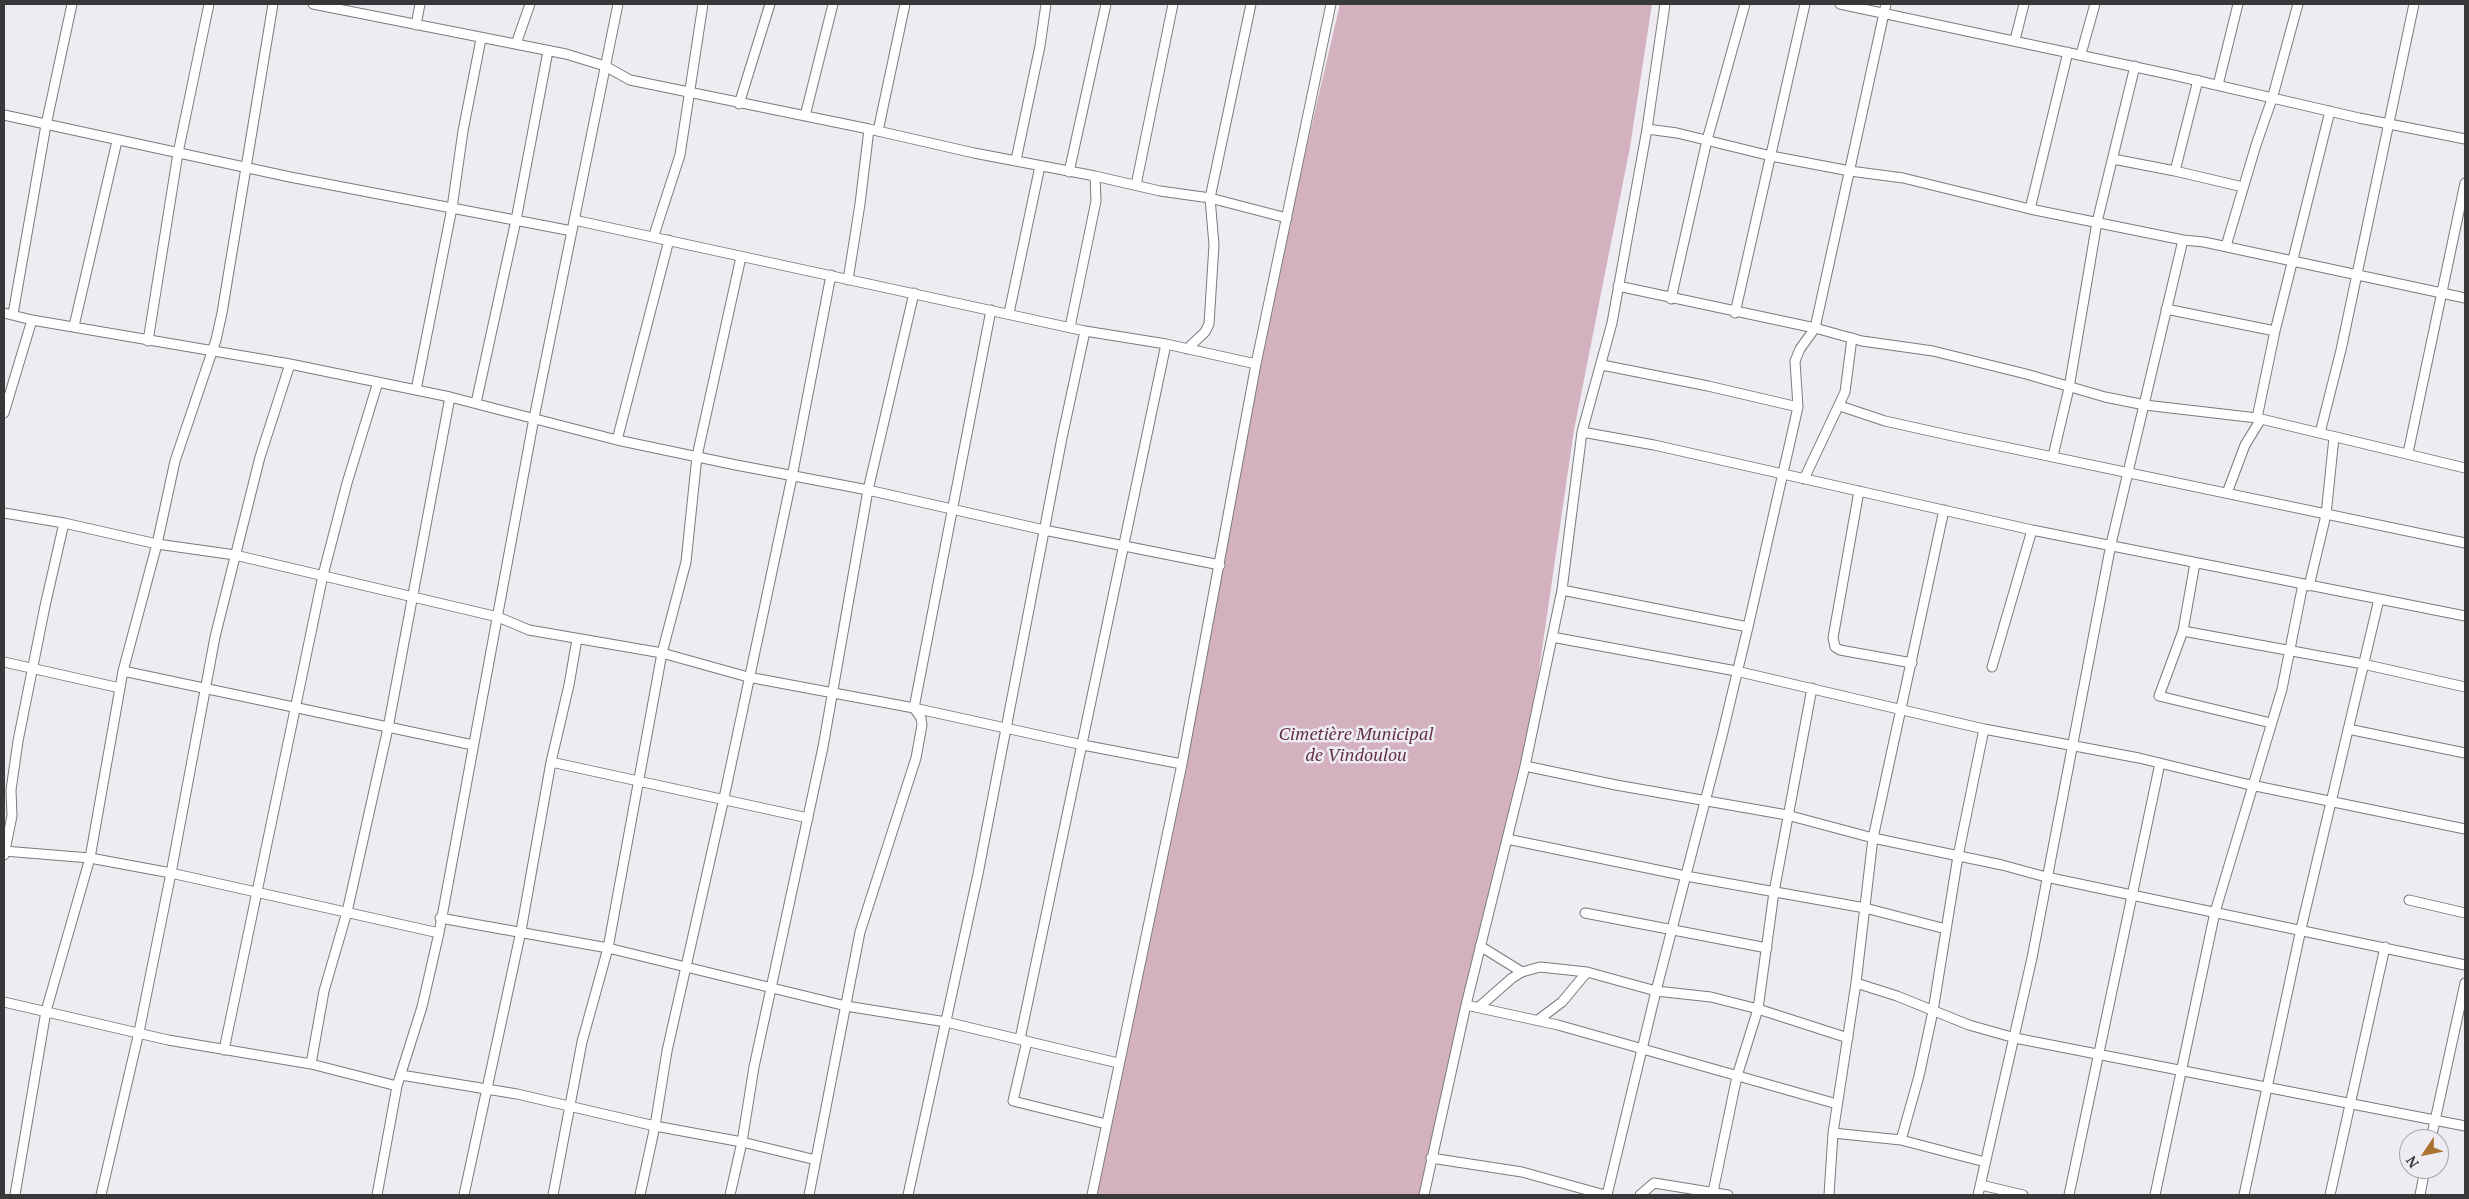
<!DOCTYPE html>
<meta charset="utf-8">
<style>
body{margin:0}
#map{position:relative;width:2469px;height:1199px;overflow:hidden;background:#eeecf1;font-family:"PT Serif",serif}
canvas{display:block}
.frame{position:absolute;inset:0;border:5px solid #383739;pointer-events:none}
.north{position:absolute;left:2399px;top:1129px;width:50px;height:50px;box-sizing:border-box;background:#eeecf1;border:1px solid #a5a4a7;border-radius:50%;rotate:236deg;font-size:14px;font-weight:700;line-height:20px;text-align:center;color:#383739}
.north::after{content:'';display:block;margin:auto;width:18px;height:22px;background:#aa732f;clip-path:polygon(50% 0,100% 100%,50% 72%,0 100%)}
</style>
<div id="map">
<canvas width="2469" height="1199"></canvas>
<div class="frame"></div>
<div class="north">N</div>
</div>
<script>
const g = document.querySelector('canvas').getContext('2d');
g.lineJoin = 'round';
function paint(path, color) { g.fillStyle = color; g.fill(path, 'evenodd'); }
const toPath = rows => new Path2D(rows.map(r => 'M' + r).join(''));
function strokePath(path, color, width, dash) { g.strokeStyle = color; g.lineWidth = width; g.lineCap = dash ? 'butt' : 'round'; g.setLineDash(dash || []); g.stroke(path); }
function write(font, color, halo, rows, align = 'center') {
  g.font = font + ' "PT Serif",serif'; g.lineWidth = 5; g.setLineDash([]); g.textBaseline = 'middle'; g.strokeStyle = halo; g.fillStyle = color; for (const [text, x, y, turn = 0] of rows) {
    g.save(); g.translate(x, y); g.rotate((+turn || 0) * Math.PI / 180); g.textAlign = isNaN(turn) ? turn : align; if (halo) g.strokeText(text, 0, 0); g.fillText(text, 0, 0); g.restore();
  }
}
paint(toPath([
 [1340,4,1652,4,1630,147,1574,430,1525,766,1425,1195,1097,1195,1127,1022,1200,669,1256,364]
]), '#d3b1bf');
const street = toPath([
 [313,4,566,54,605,66,630,80,869,129,974,153,1095,176,1160,191,1210,198,1287,218],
 [1840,4,2173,75,2359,118,2465,139],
 [416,25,420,4],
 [2015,40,2024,4],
 [516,44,530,4],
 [2081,54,2095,4],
 [2218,85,2238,4],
 [739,104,770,4],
 [4,115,290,177,572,231],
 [805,116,833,4],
 [1647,129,1677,133,1771,156,1850,171,1903,178,2030,209,2183,240,2204,242,2465,298],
 [878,131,905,4],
 [2113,159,2175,171,2243,187],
 [1016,160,1040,46,1046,4],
 [2175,171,2198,80],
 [1069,172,1106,4],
 [1136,185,1173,4],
 [2030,209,2068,52],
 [574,220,1085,331,1166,344,1256,364],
 [654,235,680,155,703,4],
 [2226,246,2256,145,2272,99,2298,4],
 [848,280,860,204,869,129],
 [1618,286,1815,328,1862,341,1933,351,2026,374,2105,397,2145,405,2257,418,2465,468],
 [1671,299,1707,140,1745,4],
 [2166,309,2275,331],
 [4,313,32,320,290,364,450,397,617,440,736,465,868,490,1044,530,1220,565],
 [1009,313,1040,166],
 [1735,313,1805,4],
 [13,314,46,125,72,4],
 [74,326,117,141],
 [1070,327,1096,201,1095,176],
 [148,341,178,153,209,4],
 [1187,349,1205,332,1209,324,1214,245,1210,198,1251,4],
 [1602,365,1708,386,1798,407],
 [416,390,452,208,463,131,481,39],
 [476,403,516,220,548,51],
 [1840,406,1885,421,1957,437,2465,543],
 [4,413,32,320],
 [2257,418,2275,331,2330,111],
 [1582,432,1654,445,2032,530,2465,616],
 [2320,433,2341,350,2414,4],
 [617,440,669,240],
 [2408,453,2465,183],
 [2053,456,2069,388,2097,222,2135,66],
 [1804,479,1845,392,1852,338],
 [1859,491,1833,638,1835,647,1840,650,1912,663],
 [2227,493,2245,445,2261,419],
 [4,513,64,523,157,544,235,555,498,617,529,630,662,653,748,677,914,708,1083,745,1182,764],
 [2195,563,2183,631,2159,696,2271,723],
 [2309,586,2326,515,2334,437],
 [1562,590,1748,627],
 [2183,631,2363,664,2465,687],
 [1552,637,1736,671,1984,729,2139,758,2246,784,2465,829],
 [4,662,120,688],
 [1992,667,2032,530],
 [123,671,473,745],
 [2348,729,2465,753],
 [551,762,808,818],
 [1525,766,1616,785,1787,815,1873,838,2002,865,2046,877,2465,965],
 [1507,839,1686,876,1865,908,1946,929],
 [4,851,90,858,171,873,439,933],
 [4,855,12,816,11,790,18,741,45,606,64,523],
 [2409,900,2465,913],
 [1585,913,1767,948],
 [440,918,608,948,846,1006,946,1022,1118,1063],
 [1480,946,1522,972],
 [1856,983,1897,996,1969,1025,2015,1038,2465,1126],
 [4,1002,168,1040,311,1064,397,1086],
 [1466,1005,1558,1025,1837,1104],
 [1479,1007,1512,978,1522,972,1540,967,1587,972,1656,991,1711,997,1758,1009,1848,1038],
 [1538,1020,1562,1002,1587,972],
 [1020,1039,1166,344],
 [1027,1041,1013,1101,1106,1124],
 [224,1050,323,575,347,483,378,382],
 [311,1064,324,991,347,912,388,728,450,397],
 [401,1075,517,1094,655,1126,742,1142,816,1160],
 [1833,1133,1901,1140,1985,1162],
 [2431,1139,2465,983],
 [1901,1140,1919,1076,1933,1011,1958,856,1984,729],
 [1431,1158,1522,1172,1605,1195],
 [1981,1185,2023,1195],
 [1713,1192,1737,1076,1758,1009,1774,892,1812,688],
 [15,1195,46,1011,90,858,123,671,157,544,175,461,216,340,222,313,273,4],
 [101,1195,139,1032,171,873,215,637,260,457,290,364],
 [377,1195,397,1086,422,1007,439,933,534,418,618,4],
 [464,1195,521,931,551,762,569,685,577,639],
 [553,1195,582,1042,608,948,662,653,686,562,697,456,741,257],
 [640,1195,655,1126,667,1051,724,798,792,477,831,275],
 [730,1195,742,1142,754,1067,823,747,868,490,914,293],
 [809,1195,860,932,916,758,922,725,921,718,914,708,991,310],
 [908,1195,978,874,1062,438,1085,331],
 [1092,1195,1182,764,1256,364,1331,4],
 [1424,1195,1466,1005,1525,766,1562,590,1582,432,1612,323,1647,129,1665,4],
 [1607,1195,1656,991,1722,736,1748,627,1798,407,1795,361,1800,349,1815,328,1886,4],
 [1640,1195,1654,1183,1728,1195],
 [1829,1195,1833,1133,1856,983,1873,838,1944,510],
 [1978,1195,2032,958,2111,544,2183,240],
 [2069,1195,2160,763],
 [2155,1195,2215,912,2282,689,2303,584],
 [2244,1195,2301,929,2379,599],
 [2330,1195,2385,947],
 [2420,1195,2425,1169]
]);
strokePath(street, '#7b7a7e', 11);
strokePath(street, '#fff', 9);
write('italic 18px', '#612f47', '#eeecf1', [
 ["Cimetière Municipal",1356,735],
 ["de Vindoulou",1356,756]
]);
</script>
